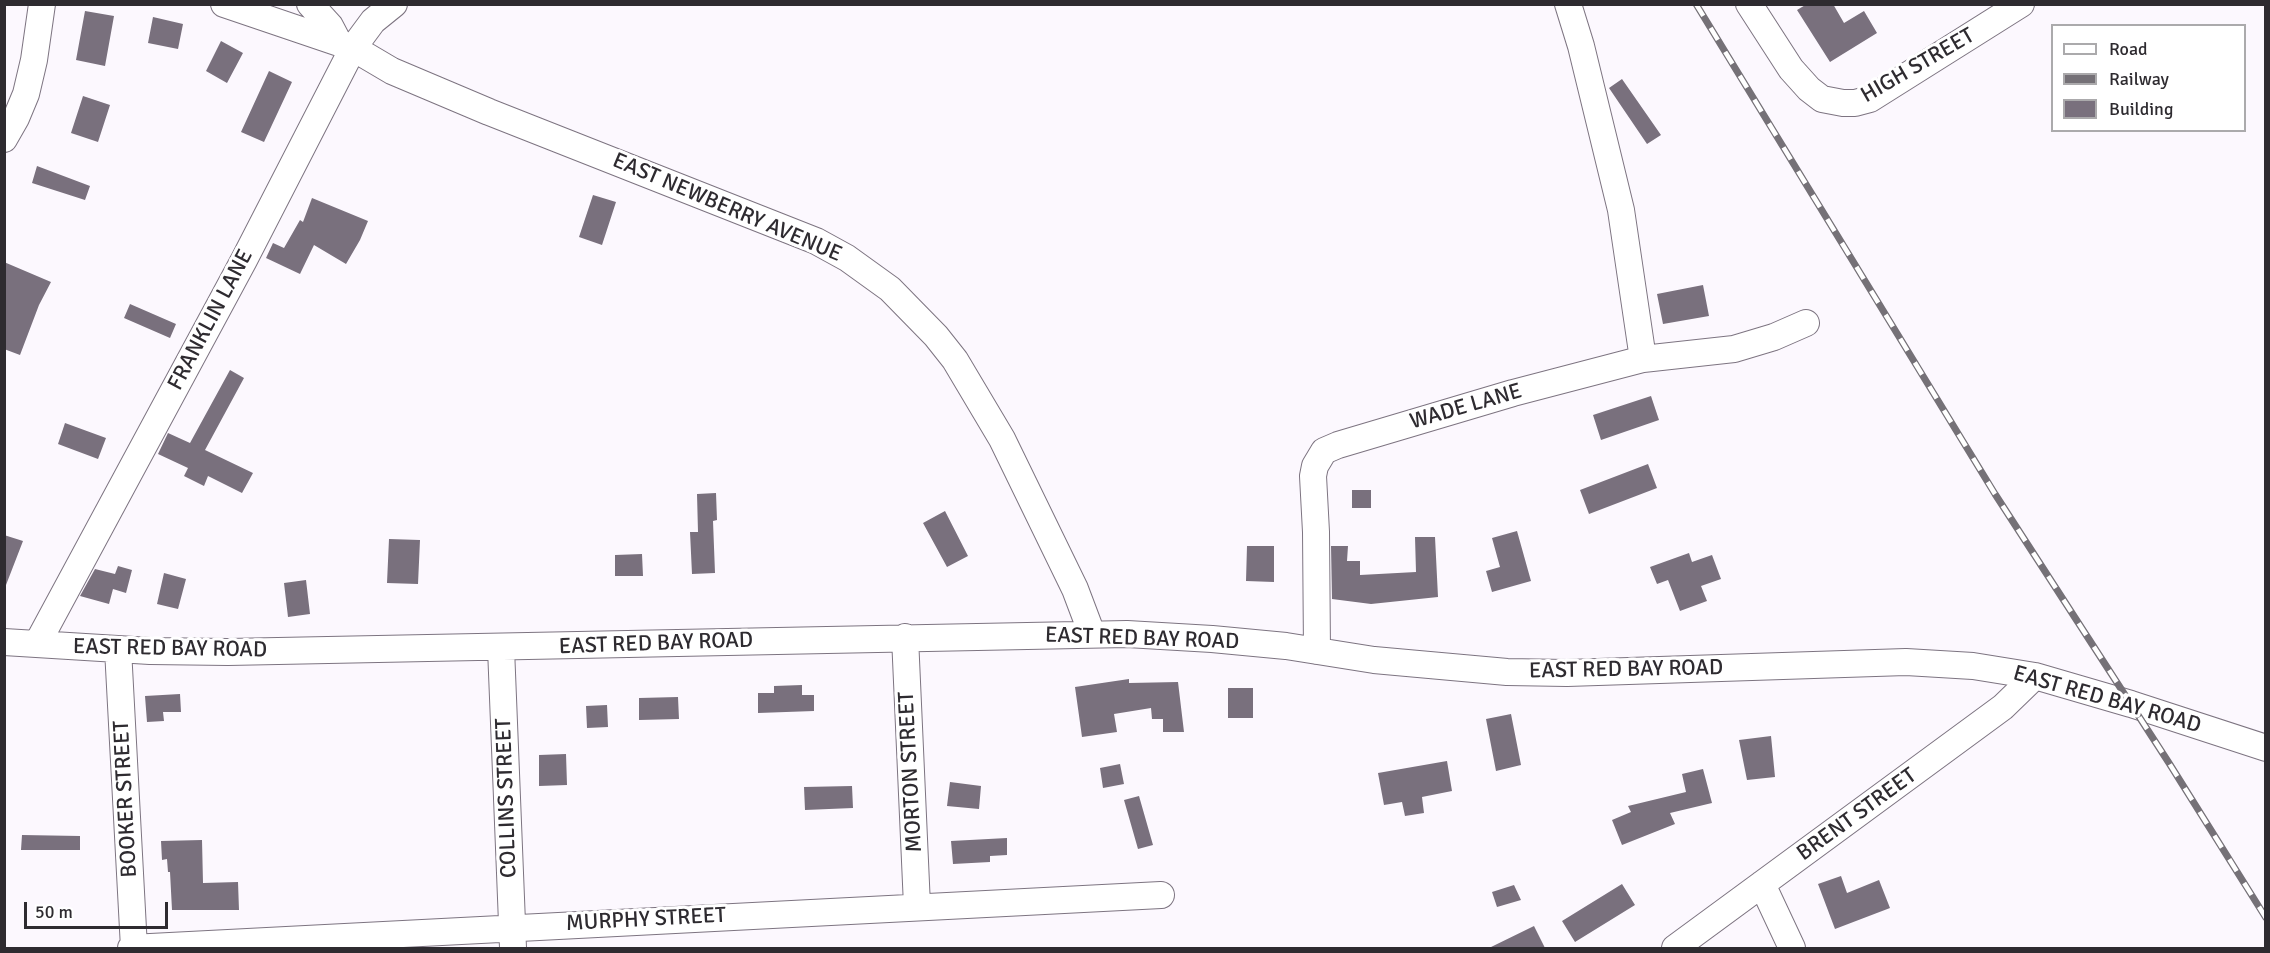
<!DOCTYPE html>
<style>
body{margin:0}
#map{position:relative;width:2270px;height:953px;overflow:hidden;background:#fcf8fe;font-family:Signika,sans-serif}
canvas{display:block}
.frame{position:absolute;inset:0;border:6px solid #2e2b30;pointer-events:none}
.legend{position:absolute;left:2051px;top:24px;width:195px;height:108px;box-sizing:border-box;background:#fff;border:2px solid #abaaac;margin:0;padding:8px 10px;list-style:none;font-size:18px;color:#2e2b30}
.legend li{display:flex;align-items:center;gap:12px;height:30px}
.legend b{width:30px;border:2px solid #abaaac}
.scale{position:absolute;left:24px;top:902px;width:144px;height:27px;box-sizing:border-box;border:3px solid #2e2b30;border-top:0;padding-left:8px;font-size:18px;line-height:21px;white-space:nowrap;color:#2e2b30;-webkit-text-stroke:4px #fff;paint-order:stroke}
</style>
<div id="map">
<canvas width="2270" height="953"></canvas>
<div class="frame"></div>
<ul class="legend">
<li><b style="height:8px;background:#fff"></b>Road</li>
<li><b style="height:8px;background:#757177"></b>Railway</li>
<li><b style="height:16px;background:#79707d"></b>Building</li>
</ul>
<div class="scale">50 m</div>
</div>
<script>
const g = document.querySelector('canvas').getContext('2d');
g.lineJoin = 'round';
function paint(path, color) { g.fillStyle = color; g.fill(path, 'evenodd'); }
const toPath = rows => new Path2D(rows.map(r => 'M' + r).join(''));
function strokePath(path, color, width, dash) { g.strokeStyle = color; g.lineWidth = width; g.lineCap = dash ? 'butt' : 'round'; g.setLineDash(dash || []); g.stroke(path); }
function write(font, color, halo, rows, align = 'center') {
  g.font = font + ' Signika,sans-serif'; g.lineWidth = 6; g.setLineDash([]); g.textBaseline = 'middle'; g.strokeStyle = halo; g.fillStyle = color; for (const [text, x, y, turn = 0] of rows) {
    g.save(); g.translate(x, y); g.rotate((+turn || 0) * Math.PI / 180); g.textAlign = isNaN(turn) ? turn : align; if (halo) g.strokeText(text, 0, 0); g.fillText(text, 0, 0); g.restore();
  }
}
paint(toPath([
 [1807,4,1833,4,1844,23,1864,11,1877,33,1830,62,1797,10],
 [85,11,114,16,105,66,76,60],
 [153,17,183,24,178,49,148,43],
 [221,41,243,53,227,83,206,71],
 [269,71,292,82,264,142,241,132],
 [1622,79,1661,135,1647,144,1609,88],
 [83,96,110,105,98,142,71,133],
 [37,166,90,186,85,200,32,183],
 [593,195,616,202,602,245,579,237],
 [312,198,368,221,360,240,346,264,314,245,300,274,266,258,273,243,284,248,300,220,303,222],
 [4,262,51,282,39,305,20,355,4,349],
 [1703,285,1709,316,1663,324,1657,294],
 [130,304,176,324,170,338,124,318],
 [230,370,244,378,205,450,253,473,242,493,208,476,204,486,184,476,188,468,158,454,168,433,190,443],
 [1651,396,1659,420,1601,440,1593,415],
 [65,423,106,438,98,459,58,444],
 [1648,464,1657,488,1589,514,1580,490],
 [1352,490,1371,490,1371,508,1352,508],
 [716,493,717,520,713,521,715,573,692,574,690,532,698,532,697,494],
 [945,511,968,556,947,567,923,523],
 [1517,531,1531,581,1492,592,1486,571,1500,567,1492,538],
 [4,535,23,541,6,585,4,585],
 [1415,537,1435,537,1438,597,1371,604,1332,599,1331,546,1348,546,1347,561,1360,561,1360,575,1416,572],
 [389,539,420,540,418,584,387,583],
 [1247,546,1274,546,1274,582,1246,581],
 [1689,553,1692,562,1712,555,1721,579,1701,586,1707,601,1680,611,1668,580,1657,584,1650,567],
 [642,554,643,576,615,576,615,555],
 [118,566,132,570,126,593,113,589,109,604,80,596,95,569,115,574],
 [164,573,186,579,178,609,157,604],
 [306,580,310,614,288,617,284,583],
 [1129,679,1129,683,1178,682,1184,732,1163,732,1163,719,1152,719,1151,708,1114,714,1117,732,1082,737,1075,687],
 [802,685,802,695,814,695,814,711,758,713,758,693,774,693,774,686],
 [1228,688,1253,688,1253,718,1228,718],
 [180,694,181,712,163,712,164,721,147,722,145,696],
 [678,697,679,719,639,720,639,698],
 [607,705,608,727,587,728,586,706],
 [1511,714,1521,765,1496,771,1486,719],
 [1771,736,1775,777,1747,780,1739,740],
 [566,754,567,785,539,786,539,755],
 [1447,761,1452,791,1422,797,1424,813,1405,816,1402,802,1384,805,1378,773],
 [1120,764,1124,784,1103,788,1100,768],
 [1703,769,1712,803,1670,813,1675,824,1622,845,1612,820,1631,812,1628,806,1686,792,1682,774],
 [950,782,981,786,979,809,947,806],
 [852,786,853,808,805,810,804,787],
 [1139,796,1153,845,1138,849,1124,800],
 [22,835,80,836,80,850,21,850],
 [1007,838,1007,855,990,856,990,862,953,864,951,841],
 [202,840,203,883,238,882,239,910,172,910,170,872,168,872,167,859,162,860,161,841],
 [1841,876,1847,893,1879,880,1890,908,1835,929,1818,884],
 [1622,884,1635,905,1575,942,1562,921],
 [1514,885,1521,900,1497,907,1492,892],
 [1534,926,1545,948,1489,948]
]), '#79707d');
const minor = toPath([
 [224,4,339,43],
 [310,4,330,26,339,43,353,48,392,71,489,112,816,241,847,258,890,289,936,336,955,360,1002,439,1075,589,1092,634],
 [1568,4,1581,46,1621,210,1643,359],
 [1749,4,1791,69,1809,89,1822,99,1843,103,1855,103,1870,99,2021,4],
 [4,139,16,118,26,94,34,60,42,4],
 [905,637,917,906],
 [4,642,150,651,228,652,1127,634,1212,639,1286,646,1374,660,1507,672,1567,673,1906,662,1973,666,2035,676,2131,704,2266,748],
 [37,644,244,260,353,48,373,21,394,4],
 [501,648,513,948],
 [118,649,134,948],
 [1317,651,1316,532,1313,476,1315,466,1324,451,1338,445,1513,393,1643,359,1734,349,1774,337,1806,323],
 [1762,884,1792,948],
 [131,948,1161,895],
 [1675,948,2003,707,2035,676]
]);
strokePath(minor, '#7d7481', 28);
strokePath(minor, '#fff', 26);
const rail = toPath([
 [1696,4,1995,494,2169,763,2266,918]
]);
strokePath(rail, '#757177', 7);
strokePath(rail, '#fff', 4.5, [14]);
write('22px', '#2e2b30', '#fff', [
 ["HIGH STREET",1918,66,-30],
 ["EAST NEWBERRY AVENUE",727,208,23],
 ["FRANKLIN LANE",211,320,-62],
 ["WADE LANE",1466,407,-16],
 ["EAST RED BAY ROAD",1142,639,2],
 ["EAST RED BAY ROAD",656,644,-2],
 ["EAST RED BAY ROAD",170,649,1],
 ["EAST RED BAY ROAD",1626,670,-1],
 ["EAST RED BAY ROAD",2107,700,16],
 ["MORTON STREET",911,772,-93],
 ["COLLINS STREET",507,798,-92],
 ["BOOKER STREET",126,799,-93],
 ["BRENT STREET",1857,815,-36],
 ["MURPHY STREET",646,920,-3]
]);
</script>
